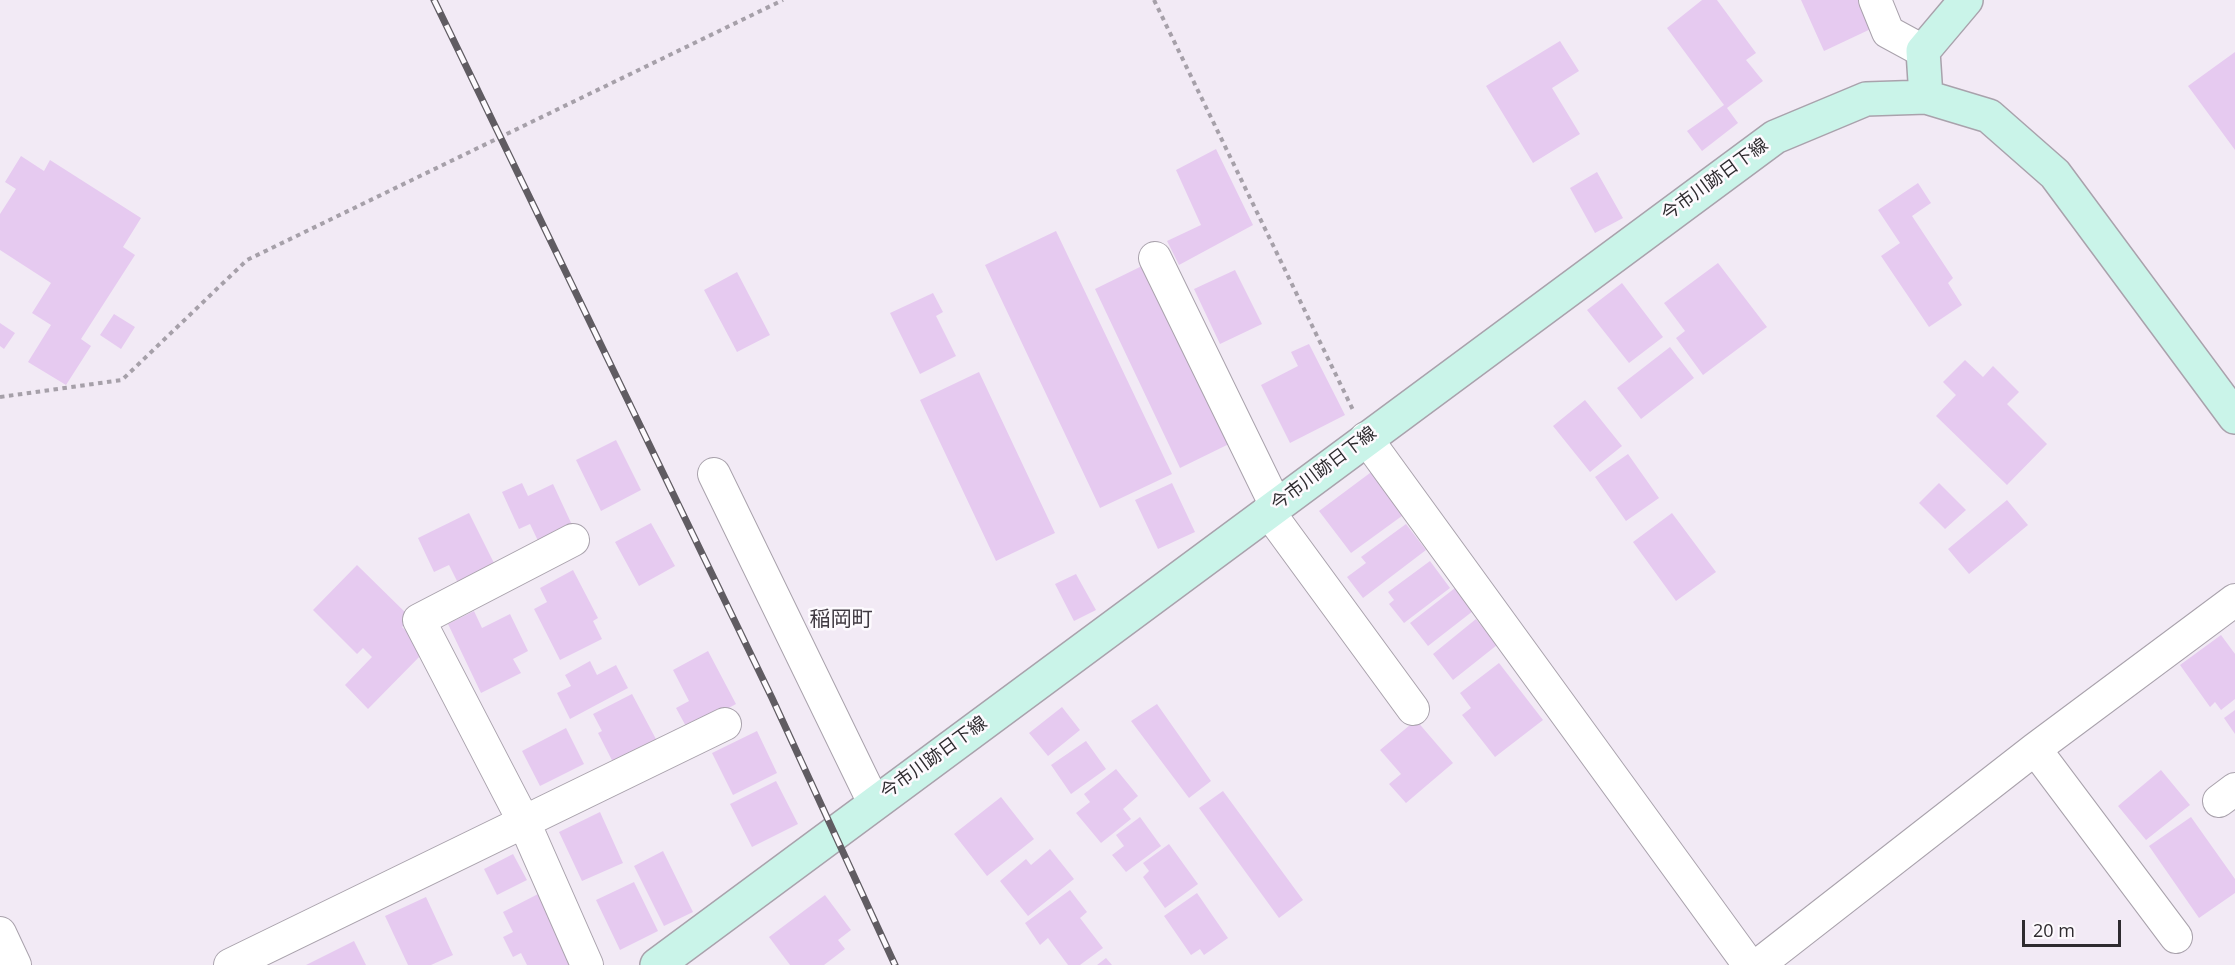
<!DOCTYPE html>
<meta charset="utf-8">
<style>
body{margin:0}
#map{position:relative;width:2235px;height:965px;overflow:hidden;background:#f2eaf5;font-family:"Open Sans",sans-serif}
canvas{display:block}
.scale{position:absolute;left:2022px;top:920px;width:99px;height:27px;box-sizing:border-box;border:3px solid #2e2b2f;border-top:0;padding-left:8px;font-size:18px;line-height:21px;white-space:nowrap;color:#2e2b2f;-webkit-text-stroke:4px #fdfafe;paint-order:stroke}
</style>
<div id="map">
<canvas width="2235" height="965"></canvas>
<div class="scale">20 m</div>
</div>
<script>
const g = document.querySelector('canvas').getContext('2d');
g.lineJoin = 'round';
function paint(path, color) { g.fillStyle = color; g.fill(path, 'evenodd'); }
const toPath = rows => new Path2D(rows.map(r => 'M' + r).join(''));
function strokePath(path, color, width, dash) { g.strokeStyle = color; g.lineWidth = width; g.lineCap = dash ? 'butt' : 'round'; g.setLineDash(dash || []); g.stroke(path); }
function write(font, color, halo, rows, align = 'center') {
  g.font = font + ' "Open Sans","Noto Sans JP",sans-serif'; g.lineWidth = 5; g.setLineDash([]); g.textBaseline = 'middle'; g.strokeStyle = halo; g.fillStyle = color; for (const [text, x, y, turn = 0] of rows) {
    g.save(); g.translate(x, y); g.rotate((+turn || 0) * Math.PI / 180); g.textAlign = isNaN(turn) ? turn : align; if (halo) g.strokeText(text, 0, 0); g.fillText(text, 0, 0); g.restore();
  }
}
paint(toPath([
 [1702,0,1717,0,1756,53,1746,60,1763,81,1727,108,1738,123,1702,151,1687,131,1724,105,1667,28],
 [1801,0,1862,0,1875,27,1824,51],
 [1560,41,1579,71,1552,88,1580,134,1533,163,1486,86],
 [2235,52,2235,150,2188,86],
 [1216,149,1253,225,1179,265,1167,241,1201,225,1176,170],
 [21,156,44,171,50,160,141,218,123,247,135,255,81,339,91,346,66,385,28,362,51,325,32,313,51,283,0,250,0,214,16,189,5,182],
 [1597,172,1623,218,1595,233,1570,188],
 [1918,183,1931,203,1912,216,1953,278,1948,283,1962,305,1929,327,1881,256,1900,243,1878,210],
 [1056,231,1172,474,1100,508,985,265],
 [1718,263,1767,327,1703,375,1676,338,1685,331,1664,303],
 [1146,264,1231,443,1180,468,1095,289],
 [1235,270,1262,324,1220,344,1194,289],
 [737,272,770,335,737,352,704,290],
 [1622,283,1663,337,1629,363,1587,310],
 [933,293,943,312,936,316,956,356,920,374,890,313],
 [114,314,135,327,121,349,100,335],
 [0,323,15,333,4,349,0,346],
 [1309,344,1345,415,1290,443,1261,385,1298,366,1291,352],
 [1670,347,1694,378,1641,419,1617,388],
 [1965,360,1983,377,1993,366,2019,392,2007,404,2047,444,2007,485,1936,416,1956,395,1943,382],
 [979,372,1055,533,996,561,920,400],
 [1585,400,1622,446,1590,472,1553,426],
 [616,440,641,490,601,511,576,460],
 [1628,454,1659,498,1626,521,1595,477],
 [1374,470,1406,513,1351,553,1319,511],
 [522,483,528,496,553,484,573,527,539,543,530,524,519,529,502,492],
 [1172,483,1195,532,1158,549,1135,500],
 [1939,483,1966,510,1945,529,1919,503],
 [2007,500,2028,525,1969,574,1948,549],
 [469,513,496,567,459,585,449,565,434,572,418,538],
 [1672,513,1716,572,1676,601,1633,542],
 [651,523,675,566,639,586,615,542],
 [1406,524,1426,550,1363,598,1347,577,1366,563,1361,557],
 [1430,561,1450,588,1404,623,1389,604,1394,600,1388,592],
 [357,565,411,618,402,627,426,650,368,709,345,685,372,657,363,648,357,654,313,610],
 [573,570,598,618,593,621,602,639,560,660,534,609,547,602,540,588],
 [1076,574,1096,610,1074,621,1055,584],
 [1455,588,1473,611,1428,646,1410,623],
 [474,611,482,628,510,614,528,651,513,659,521,673,481,693,448,624],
 [1476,619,1497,645,1453,680,1433,654],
 [2221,635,2235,654,2235,699,2221,710,2215,702,2210,707,2180,665],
 [708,651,736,704,688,730,676,708,689,701,673,670],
 [590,661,597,675,616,665,628,688,570,719,557,693,571,686,565,675],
 [1499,663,1543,720,1495,757,1462,715,1471,708,1460,693],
 [632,694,657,741,616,768,598,733,602,731,593,714],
 [1157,704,1211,781,1189,798,1131,721],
 [1062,707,1080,730,1048,756,1029,733],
 [2235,710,2235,734,2224,718],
 [1416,720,1453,763,1406,803,1389,784,1401,774,1380,750],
 [566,728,584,764,540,786,522,751],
 [757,731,777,773,733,795,712,753],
 [1086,741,1106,769,1071,794,1051,765],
 [1116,769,1138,796,1123,809,1131,819,1101,843,1076,813,1090,802,1084,794],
 [2161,770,2190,805,2146,840,2118,806],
 [776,781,798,824,752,847,730,804],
 [1223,791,1303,900,1279,918,1199,808],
 [1001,797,1034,839,987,876,954,834],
 [600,812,623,863,582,881,559,832],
 [1140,817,1161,846,1126,872,1112,855,1124,846,1116,835],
 [2191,817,2235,879,2235,893,2199,918,2149,846],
 [1169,844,1198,884,1165,908,1143,877,1149,871,1143,863],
 [1050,849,1074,879,1028,916,1000,881,1026,859,1031,865],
 [663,851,693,912,664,926,634,866],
 [513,854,527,880,497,895,484,869],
 [634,882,658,931,620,950,596,900],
 [1070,890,1087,912,1080,918,1103,948,1080,965,1068,965,1048,938,1040,945,1025,923],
 [542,892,579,965,527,965,521,953,513,957,503,937,513,932,503,912],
 [1197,893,1228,938,1204,955,1200,949,1191,955,1164,916],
 [825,895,851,930,838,940,845,949,824,965,790,965,769,937],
 [426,897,453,955,431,965,408,965,385,916],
 [354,941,366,965,306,965],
 [1106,958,1112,965,1097,965]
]), '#e6caf0');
const street = toPath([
 [1875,0,1888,32,1923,51],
 [1155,258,1276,506],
 [1366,438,1749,965],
 [714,474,874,803],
 [1268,511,1413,709],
 [573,540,419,620,524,822,587,965],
 [2035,749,2176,937],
 [2219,801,2235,789],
 [0,933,15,965],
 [230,965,725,724],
 [1758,965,2035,749,2235,600]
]);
const secondary = toPath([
 [1926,97,1989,116,2055,174,2235,417],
 [657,965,1775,137,1866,99,1926,97,1923,51,1966,0]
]);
strokePath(street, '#a9a2ac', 34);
strokePath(secondary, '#a9a2ac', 36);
strokePath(toPath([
 [1154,0,1353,410],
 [0,397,122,380,247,260,783,0]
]), '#a6a0a9', 4, [4.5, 4.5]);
strokePath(street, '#fff', 32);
strokePath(secondary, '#caf4e9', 33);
const rail = toPath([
 [434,0,772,698,895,965]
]);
strokePath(rail, '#605c62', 7);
strokePath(rail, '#fdfafe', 4.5, [14]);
write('18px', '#2e2b2f', '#fdfafe', [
 ["今市川跡日下線",1715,180,-36],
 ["今市川跡日下線",1324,469,-37],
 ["今市川跡日下線",934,758,-36]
]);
write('21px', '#403a42', '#fdfafe', [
 ["稲岡町",841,620]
]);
</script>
